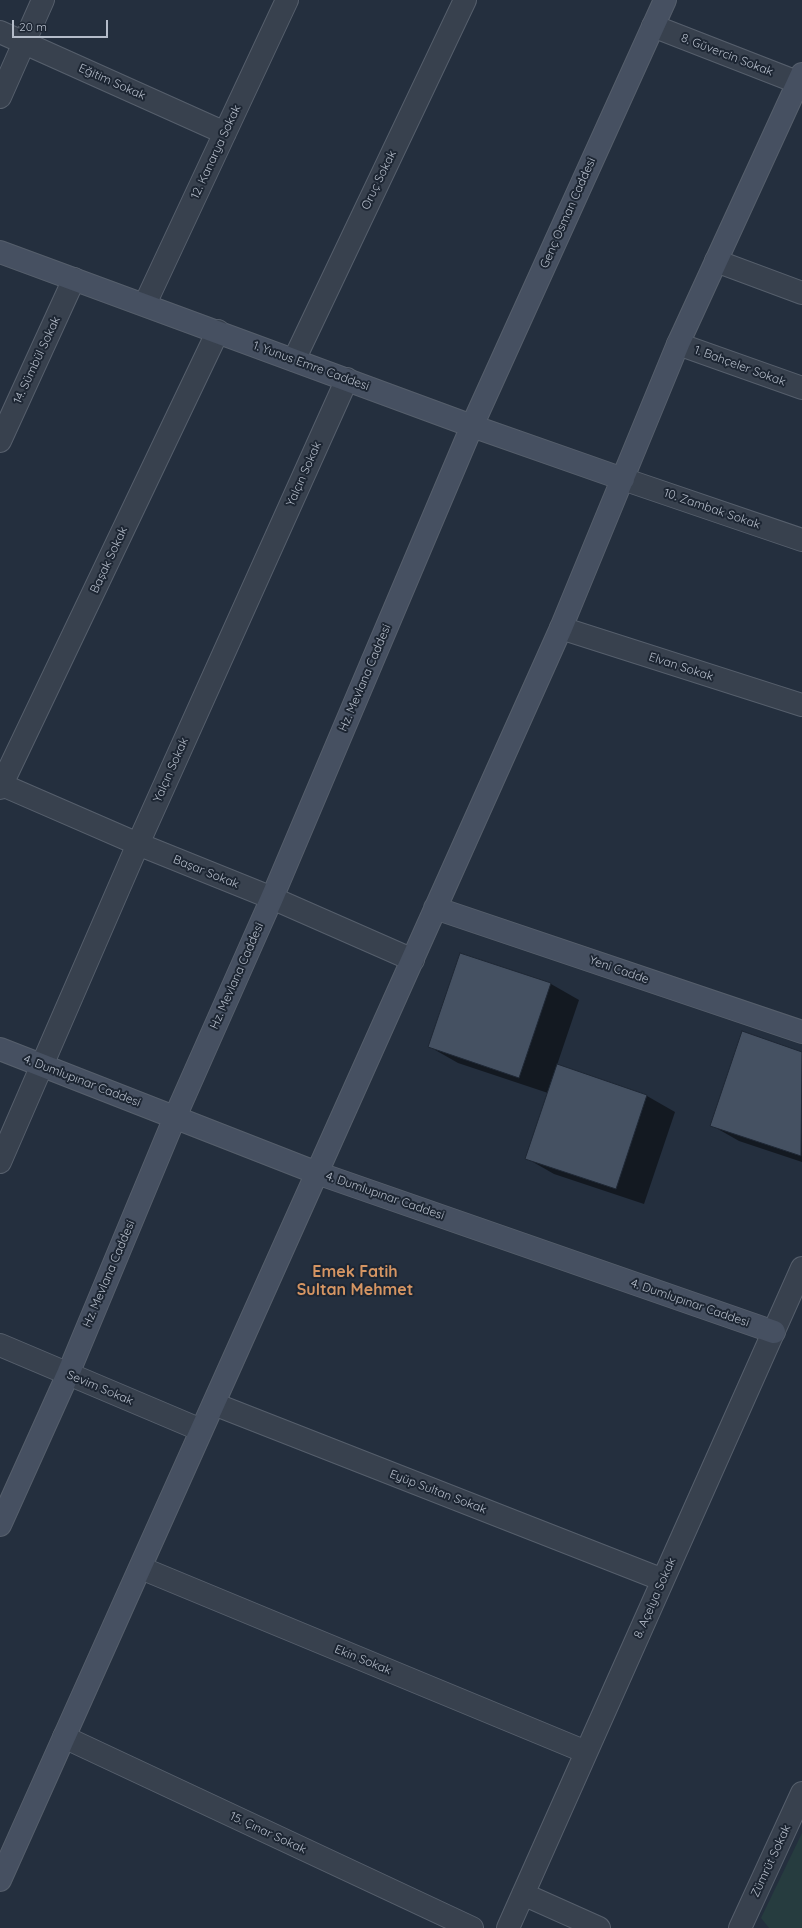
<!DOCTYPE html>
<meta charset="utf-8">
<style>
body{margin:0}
#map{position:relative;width:802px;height:1928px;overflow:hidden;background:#242f3e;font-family:Quicksand,sans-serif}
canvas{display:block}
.scale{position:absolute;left:12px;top:20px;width:96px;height:18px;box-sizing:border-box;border:2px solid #b4bcc9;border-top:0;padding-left:5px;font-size:12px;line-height:14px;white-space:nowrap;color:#b4bcc9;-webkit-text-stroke:3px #1d2633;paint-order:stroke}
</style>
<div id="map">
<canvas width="802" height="1928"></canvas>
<div class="scale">20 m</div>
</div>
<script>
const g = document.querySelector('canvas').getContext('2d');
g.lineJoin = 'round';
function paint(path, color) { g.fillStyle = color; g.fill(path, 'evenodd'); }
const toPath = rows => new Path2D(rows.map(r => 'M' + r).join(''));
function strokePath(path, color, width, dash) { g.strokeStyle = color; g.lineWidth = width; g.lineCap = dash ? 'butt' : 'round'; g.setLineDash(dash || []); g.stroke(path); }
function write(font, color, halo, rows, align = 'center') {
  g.font = font + ' Quicksand,sans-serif'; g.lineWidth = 4; g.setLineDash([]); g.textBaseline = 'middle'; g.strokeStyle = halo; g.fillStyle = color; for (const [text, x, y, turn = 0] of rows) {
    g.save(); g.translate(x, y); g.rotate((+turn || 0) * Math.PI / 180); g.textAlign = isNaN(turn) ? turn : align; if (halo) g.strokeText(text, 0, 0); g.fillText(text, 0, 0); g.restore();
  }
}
paint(toPath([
 [802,1833,802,1928,769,1928,761,1918]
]), '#263c3f');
paint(toPath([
 [461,954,551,984,579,1000,557,1065,647,1096,675,1112,644,1204,554,1174,526,1158,548,1093,458,1063,430,1047],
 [742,1032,802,1053,802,1162,739,1141,711,1125]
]), '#0007');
const building = toPath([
 [460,953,551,983,519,1078,428,1047,460,953],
 [742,1031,802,1052,801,1156,710,1126,742,1031],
 [557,1064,647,1095,616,1189,525,1159,557,1064]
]);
paint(building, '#455162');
strokePath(building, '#1f2835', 1);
const street = toPath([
 [653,26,802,84],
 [0,32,225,133],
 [0,97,43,0],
 [716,261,802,293],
 [145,304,287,0],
 [678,344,802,388],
 [294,360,465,0],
 [0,441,74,279],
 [623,479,802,540],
 [561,628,802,705],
 [0,784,138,844,272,898,413,960],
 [0,788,218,331],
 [0,1162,138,844,347,379],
 [0,1345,201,1430],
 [214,1404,663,1580],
 [141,1568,586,1752],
 [64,1737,472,1928],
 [523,1894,599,1928],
 [508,1928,802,1268],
 [740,1928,802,1793]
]);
const secondary = toPath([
 [0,252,472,426,623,479],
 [435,908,802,1032],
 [0,1049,317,1173,774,1332],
 [0,1525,68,1374,175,1117,272,898,472,426,665,0],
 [0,1880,561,628,678,344,802,74]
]);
strokePath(street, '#565f6c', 24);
strokePath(secondary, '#565f6c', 24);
strokePath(street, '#38414e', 22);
strokePath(secondary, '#465061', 22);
write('12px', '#b4bcc9', '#1d2633', [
 ["8. Güvercin Sokak",727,55,21],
 ["Eğitim Sokak",112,82,24],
 ["12. Kanarya Sokak",216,152,-65],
 ["Oruç Sokak",379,180,-64],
 ["Genç Osman Caddesi",568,213,-66],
 ["14. Sümbül Sokak",37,360,-65],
 ["1. Yunus Emre Caddesi",311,366,20],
 ["1. Bahçeler Sokak",740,366,20],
 ["Yalçın Sokak",304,474,-66],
 ["10. Zambak Sokak",712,509,19],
 ["Başak Sokak",109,560,-65],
 ["Elvan Sokak",681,667,18],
 ["Hz. Mevlana Caddesi",365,678,-67],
 ["Yalçın Sokak",171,770,-66],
 ["Başar Sokak",206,872,22],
 ["Yeni Cadde",619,970,19],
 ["Hz. Mevlana Caddesi",237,976,-66],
 ["4. Dumlupınar Caddesi",82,1081,21],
 ["4. Dumlupınar Caddesi",385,1196,19],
 ["Hz. Mevlana Caddesi",109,1274,-67],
 ["4. Dumlupınar Caddesi",690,1303,19],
 ["Sevim Sokak",100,1388,23],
 ["Eyüp Sultan Sokak",438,1492,21],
 ["8. Açelya Sokak",655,1598,-66],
 ["Ekin Sokak",363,1660,22],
 ["15. Çınar Sokak",268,1833,25],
 ["Zümrüt Sokak",771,1861,-65]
]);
write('bold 16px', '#d59563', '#1d2633', [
 ["Emek Fatih",355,1272],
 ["Sultan Mehmet",355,1290]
]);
</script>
